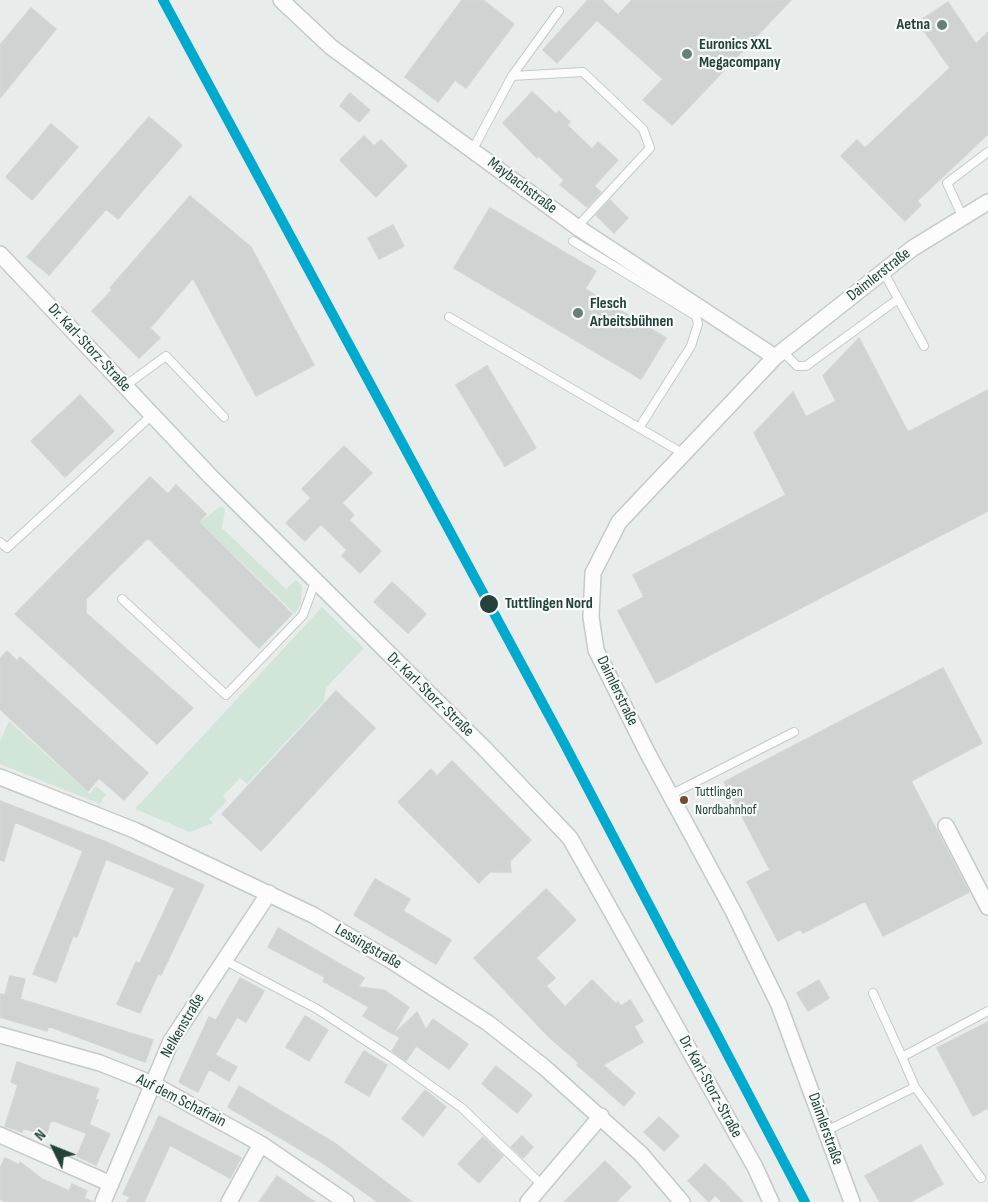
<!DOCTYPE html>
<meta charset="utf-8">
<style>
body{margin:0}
#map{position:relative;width:988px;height:1202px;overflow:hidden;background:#e8edeb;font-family:"Sofia Sans Condensed",sans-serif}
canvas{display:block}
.north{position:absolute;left:24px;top:1118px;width:60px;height:60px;-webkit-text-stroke:4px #f7fbf9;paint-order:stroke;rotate:313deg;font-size:16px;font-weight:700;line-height:24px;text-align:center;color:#24423a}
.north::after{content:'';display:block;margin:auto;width:21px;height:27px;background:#24423a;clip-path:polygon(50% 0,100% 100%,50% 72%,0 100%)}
</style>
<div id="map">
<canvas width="988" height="1202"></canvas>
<div class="north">N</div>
</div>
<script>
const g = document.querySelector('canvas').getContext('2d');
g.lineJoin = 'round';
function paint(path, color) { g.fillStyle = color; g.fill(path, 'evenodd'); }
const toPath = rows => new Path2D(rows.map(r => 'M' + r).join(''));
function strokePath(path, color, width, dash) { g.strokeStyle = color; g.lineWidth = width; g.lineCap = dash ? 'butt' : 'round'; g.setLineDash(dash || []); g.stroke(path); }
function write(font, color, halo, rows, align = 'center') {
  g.font = font + ' "Sofia Sans Condensed",sans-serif'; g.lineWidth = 4.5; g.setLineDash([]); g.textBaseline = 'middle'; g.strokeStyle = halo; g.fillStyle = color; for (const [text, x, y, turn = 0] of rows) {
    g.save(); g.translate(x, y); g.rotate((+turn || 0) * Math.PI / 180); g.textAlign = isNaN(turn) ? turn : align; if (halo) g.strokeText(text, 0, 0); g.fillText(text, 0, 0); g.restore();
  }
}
paint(toPath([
 [221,506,225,510,222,528,286,589,296,580,302,586,301,603,295,614,200,522],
 [322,607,364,648,326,688,324,701,247,784,240,778,223,796,227,801,209,819,213,823,190,832,135,809],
 [9,721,90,794,96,786,106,794,100,804,0,764,0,742]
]), '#d1e6d8');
const building = toPath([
 [462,0,483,0,514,24,466,88,455,80,438,102,405,77,462,0],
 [588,0,602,0,618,15,632,0,791,0,672,125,643,100,663,79,597,20,557,63,543,50,588,0],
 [948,2,976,44,988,32,988,134,917,201,921,205,905,221,841,156,857,140,865,148,950,68,918,22,948,2],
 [31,8,56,29,0,98,0,45,31,8],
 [532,92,556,114,559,111,570,122,567,125,592,149,598,142,618,160,594,186,601,192,587,207,560,185,564,180,539,156,537,158,503,123,532,92],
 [350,93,370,110,359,122,340,106,350,93],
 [149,117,182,145,118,219,106,209,49,275,27,257,149,117],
 [51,124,78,147,32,200,6,177,51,124],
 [364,136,374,146,381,140,407,166,376,197,340,160,364,136],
 [190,196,251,247,314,365,256,396,193,278,150,328,160,338,139,358,92,311,112,290,110,288,190,196],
 [610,200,628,218,614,233,596,215,610,200],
 [490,208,596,271,585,289,666,338,641,379,454,268,490,208],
 [393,225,404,246,379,259,368,238,393,225],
 [859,338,908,432,988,390,988,511,656,683,618,611,644,597,633,575,786,495,754,433,793,392,806,417,836,401,823,376,859,338],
 [487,366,536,448,505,466,456,385,487,366],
 [80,395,114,431,65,477,31,441,80,395],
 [344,446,372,473,342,503,354,515,349,520,381,551,360,573,342,556,347,550,321,524,305,541,286,523,311,498,302,489,344,446],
 [150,477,168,494,176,485,206,514,199,522,292,614,259,648,148,538,86,599,86,613,193,708,157,744,15,614,150,477],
 [392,582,426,614,408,633,374,602,392,582],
 [7,651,17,661,20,657,148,773,124,800,99,778,88,791,0,709,0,659,7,651],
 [943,668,982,743,911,781,969,892,883,936,865,901,803,933,800,929,778,941,747,882,770,870,724,782,943,668],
 [336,691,375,728,261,851,222,814,336,691],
 [452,761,531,840,510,861,511,872,490,872,479,883,398,802,431,769,437,776,452,761],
 [0,801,106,842,204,885,161,975,158,974,140,1013,117,1004,136,962,140,963,175,888,106,859,77,937,73,936,56,982,33,974,83,851,15,822,4,861,0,860,0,801],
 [375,879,410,899,403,911,451,940,436,964,354,915,375,879],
 [546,889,576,920,536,958,555,978,546,986,565,1007,592,980,616,1004,618,1002,621,1006,630,1000,643,1021,634,1026,643,1042,603,1065,635,1093,624,1106,577,1065,579,1063,550,1038,474,958,546,889],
 [278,928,364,978,358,987,384,990,409,1007,393,1034,363,1016,369,1007,323,981,325,977,268,947,278,928],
 [10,976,25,979,20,999,153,1040,145,1062,48,1026,47,1031,0,1017,0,994,5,995,10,976],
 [240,978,264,991,246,1022,237,1017,215,1055,237,1067,229,1081,209,1069,198,1092,179,1082,209,1017,216,1020,240,978],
 [819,980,829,998,808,1011,797,993,819,980],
 [417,1012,426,1030,433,1019,468,1044,449,1069,416,1046,406,1061,392,1051,400,1038,394,1034,417,1012],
 [305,1016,328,1030,309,1061,286,1047,305,1016],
 [988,1022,988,1108,973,1116,937,1048,988,1022],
 [364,1051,387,1065,369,1096,345,1082,364,1051],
 [17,1062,99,1089,95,1099,98,1100,86,1133,51,1120,46,1136,23,1128,22,1132,5,1126,18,1085,11,1082,17,1062],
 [496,1066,532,1095,517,1113,482,1084,496,1066],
 [239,1086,336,1144,412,1202,378,1202,323,1163,228,1107,239,1086],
 [425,1090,446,1107,423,1136,402,1119,425,1090],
 [159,1116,241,1158,230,1178,170,1145,144,1202,127,1202,130,1197,123,1194,159,1116],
 [659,1117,679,1136,664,1151,644,1132,659,1117],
 [90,1125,110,1134,96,1165,77,1156,90,1125],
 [522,1136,533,1147,523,1158,511,1147,522,1136],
 [483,1137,503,1156,479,1183,458,1164,483,1137],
 [921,1145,943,1184,910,1202,880,1202,865,1176,921,1145],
 [5,1158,19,1165,20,1162,42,1179,69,1191,72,1184,87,1191,84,1198,93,1202,6,1202,0,1199,0,1168,5,1158],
 [605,1161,631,1187,616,1202,564,1202,605,1161],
 [705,1164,726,1184,743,1202,722,1202,715,1195,709,1202,688,1181,705,1164],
 [277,1176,315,1202,259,1202,277,1176]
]);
paint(building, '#cfd4d2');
strokePath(building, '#d1d6d4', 1.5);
const service = toPath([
 [512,76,583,72,643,129,650,148,577,227],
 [473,149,512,76,559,11],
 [963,218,947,183,988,152],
 [573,241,696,316,698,324,691,346,639,428],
 [883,271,924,346],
 [449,317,684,454],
 [782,351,797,366,806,366,898,299],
 [125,386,166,356,224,417],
 [0,542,7,548,152,415],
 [122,599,226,695,303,615,315,582],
 [670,795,794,732],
 [224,960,317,1009,392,1058,462,1108,542,1185],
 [873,993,902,1057],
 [915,1087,902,1057,988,1011],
 [826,1131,915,1087,981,1178]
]);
const minor = toPath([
 [281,0,331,47,577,227,775,357],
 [0,254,211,477,484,748,570,838,755,1167,771,1202],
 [0,777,134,830,313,915,390,960,488,1023,544,1067,641,1154,682,1202],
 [946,826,988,907],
 [0,1035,100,1063,153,1084,261,1144,346,1202],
 [0,1135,111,1184],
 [103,1202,171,1041,269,893],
 [229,1202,261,1144],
 [528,1202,601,1116],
 [852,1202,779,1005,733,911,647,752,596,650,591,617,593,573,619,522,775,357,913,248,988,202]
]);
strokePath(service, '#c5cac8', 10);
strokePath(minor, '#c5cac8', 18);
strokePath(service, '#fcfcfc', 8);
strokePath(minor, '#fcfcfc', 15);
strokePath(toPath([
 [163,0,564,743,805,1202]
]), '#00a9ce', 10);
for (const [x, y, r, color] of [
 [942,25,6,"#697e78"],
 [687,54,6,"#697e78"],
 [578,313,6,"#697e78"],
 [489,604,10,"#24423a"],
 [684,800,5,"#7a4b2a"]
]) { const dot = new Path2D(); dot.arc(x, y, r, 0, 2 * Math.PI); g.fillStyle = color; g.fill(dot); strokePath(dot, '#f7fbf9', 2); }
write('14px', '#24423a', '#f7fbf9', [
 ["Tuttlingen",695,792],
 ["Nordbahnhof",695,810]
], 'left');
write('bold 16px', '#24423a', '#f7fbf9', [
 ["Aetna",930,25,"right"],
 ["Euronics XXL",699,45],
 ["Megacompany",699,63],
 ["Flesch",590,304],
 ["Arbeitsbühnen",590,322]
], 'left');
write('16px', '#24423a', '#f7fbf9', [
 ["Maybachstraße",522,186,37],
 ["Daimlerstraße",879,275,-38],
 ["Dr. Karl-Storz-Straße",89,348,47],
 ["Daimlerstraße",617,691,64],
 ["Dr. Karl-Storz-Straße",430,695,44],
 ["Lessingstraße",368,947,30],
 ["Nelkenstraße",183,1026,-60],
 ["Dr. Karl-Storz-Straße",710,1087,61],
 ["Auf dem Schafrain",181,1101,27],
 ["Daimlerstraße",825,1129,70]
]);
write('bold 16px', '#24423a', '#f7fbf9', [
 ["Tuttlingen Nord",505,604]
], 'left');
</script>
